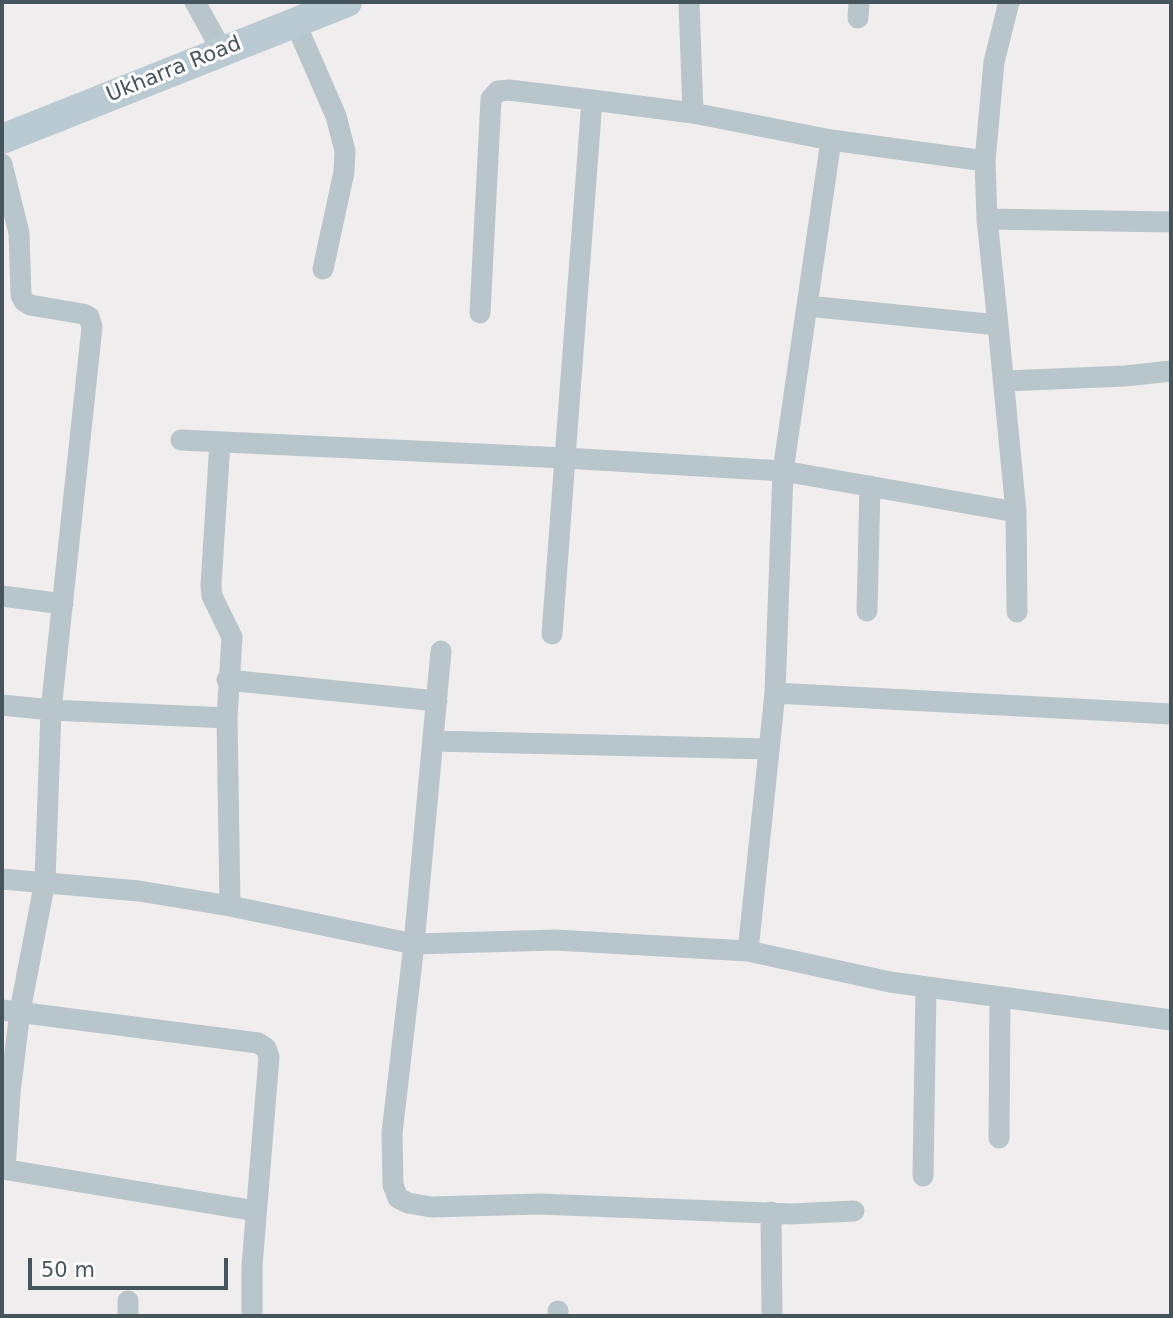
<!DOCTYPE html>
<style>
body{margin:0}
#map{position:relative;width:1173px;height:1318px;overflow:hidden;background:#f0edee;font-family:"DejaVu Sans",sans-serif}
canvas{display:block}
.frame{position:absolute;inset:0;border:4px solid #45555b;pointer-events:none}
.scale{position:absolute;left:28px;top:1258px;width:200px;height:32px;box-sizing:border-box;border:4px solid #45555b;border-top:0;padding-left:9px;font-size:21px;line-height:24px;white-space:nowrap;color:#45555b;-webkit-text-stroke:5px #fff;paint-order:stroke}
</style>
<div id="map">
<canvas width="1173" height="1318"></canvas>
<div class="frame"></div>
<div class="scale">50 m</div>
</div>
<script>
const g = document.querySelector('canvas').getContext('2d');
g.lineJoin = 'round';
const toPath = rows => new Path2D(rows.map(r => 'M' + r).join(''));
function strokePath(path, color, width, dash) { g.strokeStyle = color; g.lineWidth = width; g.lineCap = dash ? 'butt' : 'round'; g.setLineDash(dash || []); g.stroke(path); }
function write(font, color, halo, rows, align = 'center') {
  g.font = font + ' "DejaVu Sans",sans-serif'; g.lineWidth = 6; g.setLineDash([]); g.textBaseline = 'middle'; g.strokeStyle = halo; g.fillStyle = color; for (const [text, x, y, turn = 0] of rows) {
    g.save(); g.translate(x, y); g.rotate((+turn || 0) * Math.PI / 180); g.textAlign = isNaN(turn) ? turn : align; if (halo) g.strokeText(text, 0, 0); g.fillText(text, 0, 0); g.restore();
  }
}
strokePath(toPath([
 [195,2,222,51],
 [689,2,693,113,831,140,783,471,775,693,748,951],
 [858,18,859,2],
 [295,22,336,116,345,151,344,172,323,269],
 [831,140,985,161],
 [2,164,19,233,21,295,24,301,30,305,83,314,89,317,92,327,51,710,2,705],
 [987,219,1171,222],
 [807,306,998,325,1016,512,1017,612],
 [480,313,491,99,498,91,509,90,592,100],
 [998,325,987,219,985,161,994,62,1009,2],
 [1005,381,1125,376,1171,371],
 [181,440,565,458,592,100,693,113],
 [220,442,211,585,212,596,232,637,227,718,230,906],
 [2,596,63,604],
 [867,611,870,486],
 [552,634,565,458,783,471,1016,512],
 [441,651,414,944,392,1133,393,1185,398,1198,408,1203,431,1207,539,1204,791,1214,854,1211],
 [227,680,437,701],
 [775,693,1171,714],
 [433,741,769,749],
 [2,879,139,891,230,906,414,944,555,940,748,951,890,982,1171,1020],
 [2,1010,258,1043,266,1048,269,1057,252,1266,252,1316],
 [999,1138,1000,998],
 [2,1169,256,1211],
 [5,1169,10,1093,20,1011,45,881,51,710,227,718],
 [923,1176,926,987],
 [771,1212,772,1316],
 [558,1311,558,1316],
 [128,1316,128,1301]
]), '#b8c5cb', 21);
strokePath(toPath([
 [2,139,347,2]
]), '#bacad2', 30);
write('21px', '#45555b', '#fff', [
 ["Ukharra Road",174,70,-22]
]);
</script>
